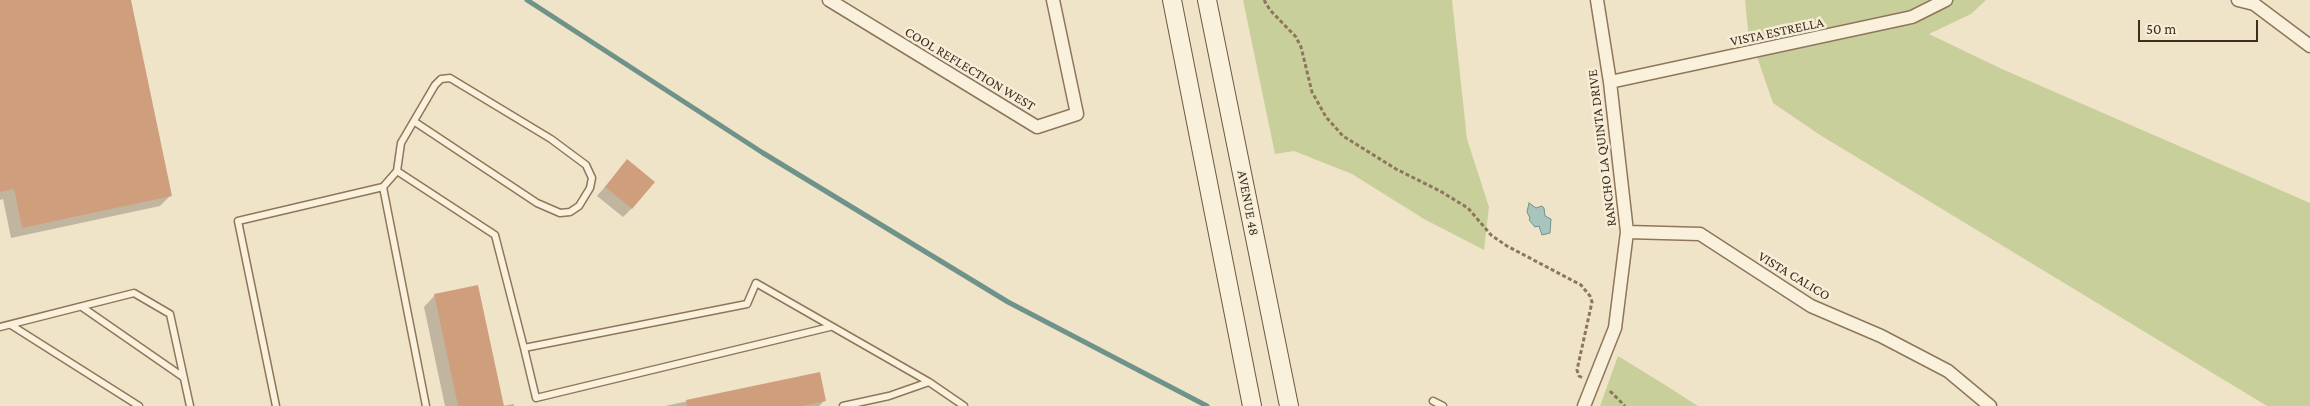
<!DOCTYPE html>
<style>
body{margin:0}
#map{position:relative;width:2310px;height:406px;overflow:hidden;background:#f0e4c8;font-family:"Crimson Pro",serif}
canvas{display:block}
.scale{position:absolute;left:2138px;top:20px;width:120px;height:22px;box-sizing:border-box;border:2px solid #3d2e20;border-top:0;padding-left:6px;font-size:15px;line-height:18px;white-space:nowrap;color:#3d2e20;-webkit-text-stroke:4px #f7eed8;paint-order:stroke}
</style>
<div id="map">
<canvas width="2310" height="406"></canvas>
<div class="scale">50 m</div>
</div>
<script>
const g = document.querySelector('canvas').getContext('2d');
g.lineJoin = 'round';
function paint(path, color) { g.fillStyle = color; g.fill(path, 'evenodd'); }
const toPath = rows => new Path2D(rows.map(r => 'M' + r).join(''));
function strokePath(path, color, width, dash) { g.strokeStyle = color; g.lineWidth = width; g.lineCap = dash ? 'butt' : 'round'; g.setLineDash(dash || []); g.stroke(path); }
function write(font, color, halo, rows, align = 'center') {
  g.font = font + ' "Crimson Pro",serif'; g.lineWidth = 5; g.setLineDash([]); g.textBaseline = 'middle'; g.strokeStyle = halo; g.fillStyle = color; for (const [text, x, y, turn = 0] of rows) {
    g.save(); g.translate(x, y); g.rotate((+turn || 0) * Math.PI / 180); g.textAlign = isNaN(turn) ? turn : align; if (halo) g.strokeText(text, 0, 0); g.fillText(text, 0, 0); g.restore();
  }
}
paint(toPath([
 [1243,0,1452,0,1467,139,1489,207,1484,250,1424,219,1352,174,1294,151,1275,154],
 [1745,0,1986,0,1971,14,1929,34,2002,69,2310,203,2310,406,2267,406,1820,135,1773,103,1748,31],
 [1618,356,1662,383,1698,406,1600,406]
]), '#c9cf9b');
const water = toPath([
 [1529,203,1536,208,1542,206,1544,208,1545,216,1551,219,1550,233,1542,235,1539,226,1535,227,1529,220,1530,218,1527,212,1529,203]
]);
paint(water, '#a9c4bc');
strokePath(water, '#6f938a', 1);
paint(toPath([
 [0,0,130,0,171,195,160,206,11,238,3,199,0,200],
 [627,161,632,208,623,217,597,196],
 [435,295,502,406,514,404,514,406,445,406,424,307],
 [819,373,825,400,819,406,665,406]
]), '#0003');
strokePath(toPath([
 [527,0,763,153,1008,302,1207,406]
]), '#6f938a', 5);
paint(toPath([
 [0,0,131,0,172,196,22,228,14,189,0,192],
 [627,159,655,182,632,209,605,187],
 [478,285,504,406,458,406,434,294],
 [820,372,826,401,802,406,687,406,686,400]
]), '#cf9f7d');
const service = toPath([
 [397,171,401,143,435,85,441,79,450,78,551,139,586,165,592,178,590,188,579,206,570,212,560,213,537,203,415,122],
 [383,187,397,171,495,235,524,348,747,304,756,283,929,382,964,406],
 [82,307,183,377],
 [11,325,139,406],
 [0,327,134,293,170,314,190,406],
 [524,348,536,398,830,327],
 [1433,401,1443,406],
 [276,406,238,221,383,187,426,406],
 [843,406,889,396,929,382]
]);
const minor = toPath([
 [829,0,1037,127,1077,114,1053,0],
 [2238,0,2254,4,2310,46],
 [1610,82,1912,17,1946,0],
 [1627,232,1700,234,1811,306,1881,336,1948,371,1990,406],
 [1584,406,1615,328,1627,232,1610,82,1597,0]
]);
const secondary = toPath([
 [1172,0,1252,406],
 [1207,0,1289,406]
]);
strokePath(service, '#8d765c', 9);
strokePath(minor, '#8d765c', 15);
strokePath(secondary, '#6f573f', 20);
strokePath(toPath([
 [1264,0,1270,10,1296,37,1301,47,1312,92,1326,117,1343,136,1396,169,1440,191,1468,208,1491,235,1507,246,1581,285,1590,296,1592,302,1577,370,1579,376,1583,378],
 [1610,391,1625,406]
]), '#8d765c', 3, [4, 2.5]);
strokePath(service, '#faf1dc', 6);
strokePath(minor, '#faf1dc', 12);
strokePath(secondary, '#faf1dc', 18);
write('14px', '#3d2e20', '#f7eed8', [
 ["VISTA ESTRELLA",1777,32,-12],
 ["COOL REFLECTION WEST",970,69,31],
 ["RANCHO LA QUINTA DRIVE",1602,148,-97],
 ["AVENUE 48",1248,203,79],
 ["VISTA CALICO",1794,276,31]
]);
</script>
